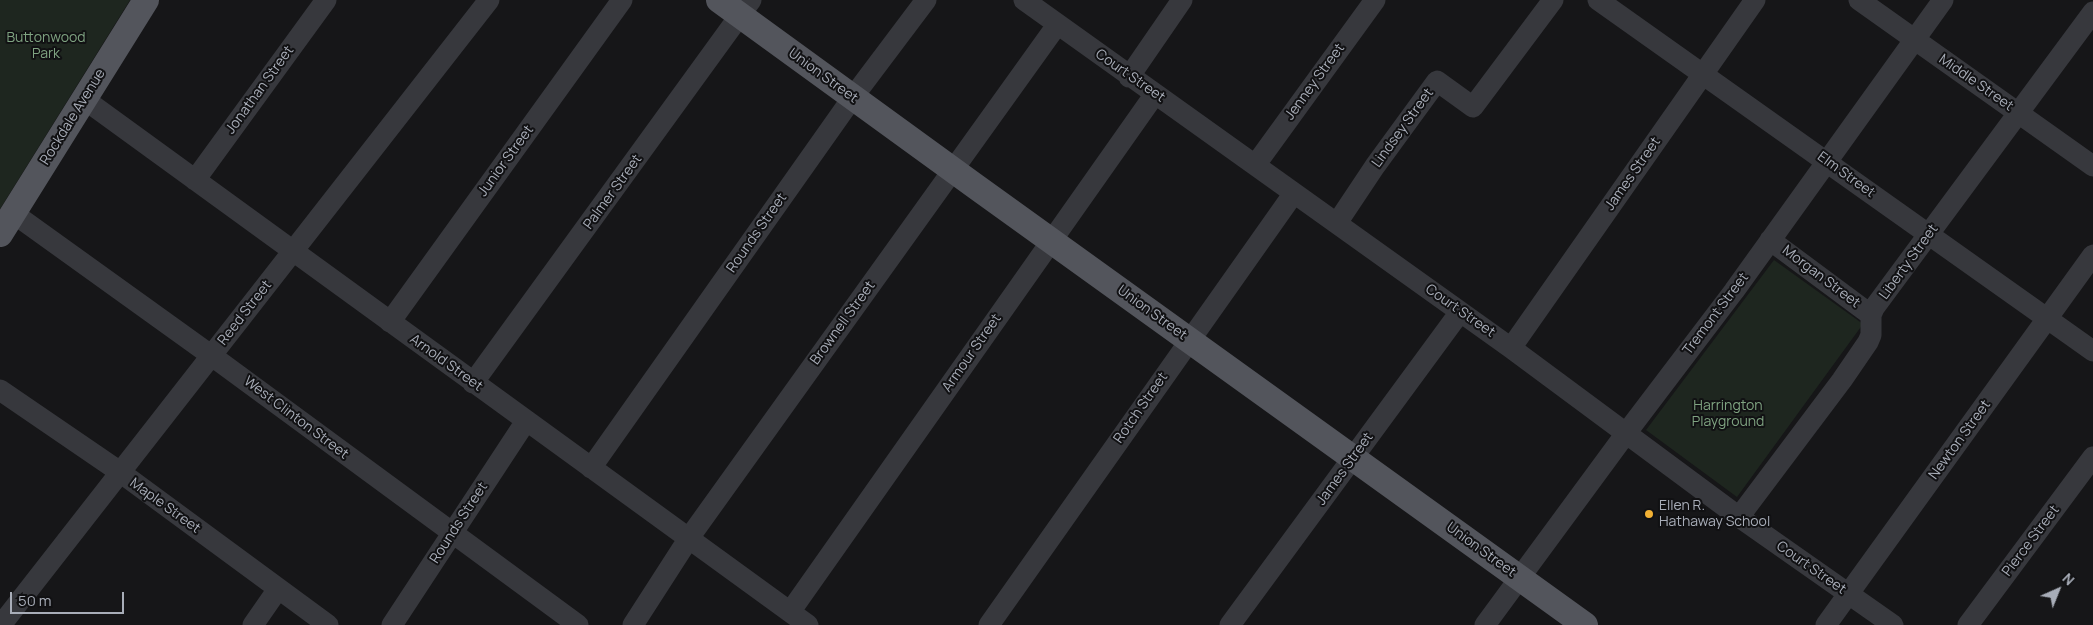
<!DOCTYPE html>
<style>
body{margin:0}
#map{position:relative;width:2093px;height:625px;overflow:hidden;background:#161618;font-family:Manrope,sans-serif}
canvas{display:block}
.north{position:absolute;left:2033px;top:565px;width:50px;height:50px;-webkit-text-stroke:4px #111113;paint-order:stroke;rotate:44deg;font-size:14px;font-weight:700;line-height:20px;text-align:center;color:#a8adb8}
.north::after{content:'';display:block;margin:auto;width:18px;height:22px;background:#a8adb8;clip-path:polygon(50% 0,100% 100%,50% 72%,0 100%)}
.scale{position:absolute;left:10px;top:592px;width:114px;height:22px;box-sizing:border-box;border:2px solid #a8adb8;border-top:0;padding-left:6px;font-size:15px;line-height:18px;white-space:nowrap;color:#a8adb8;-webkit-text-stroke:4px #111113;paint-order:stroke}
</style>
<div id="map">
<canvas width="2093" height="625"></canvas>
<div class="north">N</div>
<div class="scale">50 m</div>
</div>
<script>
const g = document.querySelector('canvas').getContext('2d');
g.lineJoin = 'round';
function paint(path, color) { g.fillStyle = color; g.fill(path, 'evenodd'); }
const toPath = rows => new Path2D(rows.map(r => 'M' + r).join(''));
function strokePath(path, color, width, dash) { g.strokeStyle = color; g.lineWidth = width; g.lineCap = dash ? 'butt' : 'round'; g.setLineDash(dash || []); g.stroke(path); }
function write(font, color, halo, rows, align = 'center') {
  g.font = font + ' Manrope,sans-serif'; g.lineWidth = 4; g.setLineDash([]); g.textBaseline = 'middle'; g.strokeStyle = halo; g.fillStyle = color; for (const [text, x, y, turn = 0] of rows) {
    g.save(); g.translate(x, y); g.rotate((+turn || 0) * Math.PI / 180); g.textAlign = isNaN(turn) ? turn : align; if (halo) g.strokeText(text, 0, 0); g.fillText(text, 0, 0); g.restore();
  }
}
paint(toPath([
 [0,0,130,0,0,209],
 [1774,260,1863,324,1737,497,1646,430]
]), '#1e261f');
strokePath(toPath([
 [1024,0,1511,348,1739,517,1893,625],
 [1598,0,2093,351],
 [1859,0,2093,166],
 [1129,77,1182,0],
 [84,99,808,625],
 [1256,164,1375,0],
 [195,180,326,0],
 [13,213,212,356,578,625],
 [1337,223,1375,166,1437,81,1473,107,1553,0],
 [1770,240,1871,315],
 [390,322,622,0],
 [1511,348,1755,0],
 [473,383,751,0],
 [0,390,120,472,328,625],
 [591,468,853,97,926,0],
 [1739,517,1842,380,1868,342,1871,335,1871,315,1874,308,2093,12],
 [790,612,1155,94],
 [1,625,489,0],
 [253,625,278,589],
 [392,625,526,421],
 [633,625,689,538,1057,25],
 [989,625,1294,193],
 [1230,625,1460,312],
 [1485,625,1627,432,1734,291,1943,0],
 [1826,625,2093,255],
 [1968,625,2093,457]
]), '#37383d', 21);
strokePath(toPath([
 [719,0,975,186,1585,625],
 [0,234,146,0]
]), '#53555c', 26);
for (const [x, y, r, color] of [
 [1649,514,5,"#f2b134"]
]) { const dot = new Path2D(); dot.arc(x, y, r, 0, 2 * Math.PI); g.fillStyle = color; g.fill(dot); strokePath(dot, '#111113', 2); }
write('14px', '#7fa381', '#111113', [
 ["Buttonwood",46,38],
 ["Park",46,54],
 ["Harrington",1728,406],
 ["Playground",1728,422]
]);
write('14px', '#a8adb8', '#111113', [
 ["Union Street",823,76,36],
 ["Court Street",1130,76,35],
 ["Jenney Street",1315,82,-54],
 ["Middle Street",1976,83,35],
 ["Jonathan Street",260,90,-54],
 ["Rockdale Avenue",73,117,-58],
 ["Lindsey Street",1403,128,-54],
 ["Junior Street",506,161,-54],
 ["James Street",1633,174,-55],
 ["Elm Street",1846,175,36],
 ["Palmer Street",613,192,-54],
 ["Rounds Street",757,233,-55],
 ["Liberty Street",1909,262,-54],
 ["Morgan Street",1821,277,37],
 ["Court Street",1460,311,35],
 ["Reed Street",245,313,-52],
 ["Union Street",1152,313,36],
 ["Tremont Street",1716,314,-53],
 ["Brownell Street",843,323,-54],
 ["Armour Street",972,353,-55],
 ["Arnold Street",446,363,36],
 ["Rotch Street",1141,408,-55],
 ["West Clinton Street",296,418,37],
 ["Newton Street",1960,440,-54],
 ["James Street",1345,469,-54],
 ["Maple Street",165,506,36],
 ["Rounds Street",459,523,-57],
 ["Pierce Street",2031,541,-53],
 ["Union Street",1481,550,36],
 ["Court Street",1811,568,35]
]);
write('14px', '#a8adb8', '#111113', [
 ["Ellen R.",1659,506],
 ["Hathaway School",1659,522]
], 'left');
</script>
